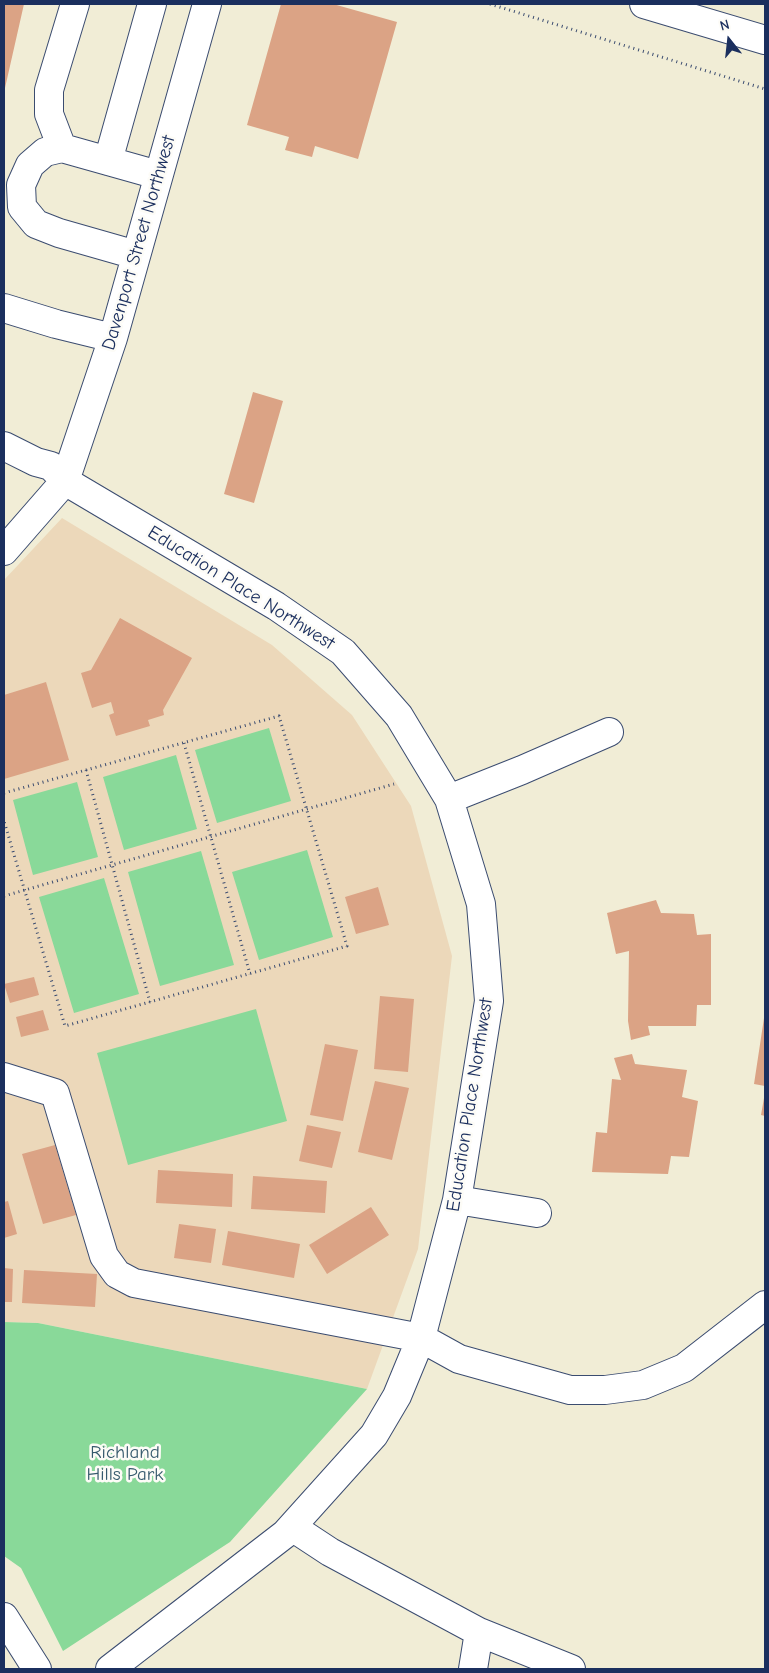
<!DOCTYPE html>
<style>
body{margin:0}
#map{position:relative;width:769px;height:1673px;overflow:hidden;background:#f1edd6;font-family:"Comic Neue",sans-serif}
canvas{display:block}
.frame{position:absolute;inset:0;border:5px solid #1b2f5e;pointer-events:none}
.north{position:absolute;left:704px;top:15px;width:50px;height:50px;-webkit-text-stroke:4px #fdfcf7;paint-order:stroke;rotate:344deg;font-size:14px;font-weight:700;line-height:20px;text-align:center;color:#1b2f5e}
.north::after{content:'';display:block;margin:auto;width:18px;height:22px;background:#1b2f5e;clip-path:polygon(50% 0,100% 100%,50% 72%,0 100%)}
</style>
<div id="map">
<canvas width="769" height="1673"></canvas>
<div class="frame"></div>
<div class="north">N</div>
</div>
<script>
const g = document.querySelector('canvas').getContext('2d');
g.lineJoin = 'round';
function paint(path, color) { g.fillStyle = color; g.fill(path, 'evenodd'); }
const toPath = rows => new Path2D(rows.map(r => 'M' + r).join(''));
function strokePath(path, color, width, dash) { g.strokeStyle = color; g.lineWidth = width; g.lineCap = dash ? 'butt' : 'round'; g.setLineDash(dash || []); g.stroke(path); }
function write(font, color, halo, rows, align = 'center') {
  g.font = font + ' "Comic Neue",sans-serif'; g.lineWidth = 5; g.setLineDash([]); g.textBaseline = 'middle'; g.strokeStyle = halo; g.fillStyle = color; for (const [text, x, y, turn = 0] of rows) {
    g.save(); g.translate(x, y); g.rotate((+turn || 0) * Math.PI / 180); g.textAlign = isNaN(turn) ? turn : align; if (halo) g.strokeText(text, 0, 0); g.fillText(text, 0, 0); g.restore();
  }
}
paint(toPath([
 [62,518,272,645,352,715,411,806,452,956,418,1249,367,1389,38,1323,4,1322,4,580]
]), '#ecd8ba');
paint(toPath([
 [269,728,291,801,217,823,195,750],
 [176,755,197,829,124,850,103,777],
 [77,782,98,857,33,875,13,800],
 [307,850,333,937,259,960,232,872],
 [201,851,234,965,160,986,128,872],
 [104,878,139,994,74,1013,39,897],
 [256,1009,287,1121,128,1165,97,1053],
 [4,1322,38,1323,367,1389,230,1542,63,1651,21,1568,4,1556]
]), '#89d999');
paint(toPath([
 [4,4,24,4,5,88,4,88],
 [281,4,333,4,397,22,358,159,315,146,312,157,285,150,289,137,247,125],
 [253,392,283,401,254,503,224,494],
 [120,618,192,658,163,710,164,715,148,720,150,726,116,736,109,715,114,713,111,702,92,708,81,673,91,670],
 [46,682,69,760,4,779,4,695],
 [378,887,389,925,356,934,345,897],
 [656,900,661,913,694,914,697,935,711,934,711,1005,697,1005,696,1026,648,1026,650,1035,631,1040,628,1021,629,951,616,954,607,913],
 [34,977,39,995,10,1003,4,984],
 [380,996,414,999,408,1072,374,1069],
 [43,1010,49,1030,21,1037,16,1017],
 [764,1018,765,1018,765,1086,754,1084],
 [325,1044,358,1050,343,1121,310,1115],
 [632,1054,635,1064,687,1070,682,1097,698,1101,689,1157,671,1156,668,1174,592,1172,596,1132,607,1133,612,1079,621,1080,614,1058],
 [375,1081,409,1088,392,1160,358,1152],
 [764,1098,765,1098,765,1116,761,1115],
 [307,1125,341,1132,332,1168,299,1161],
 [55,1145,76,1215,43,1224,22,1154],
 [158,1170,233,1174,232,1207,156,1203],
 [253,1176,327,1181,325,1213,251,1209],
 [8,1201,17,1234,4,1238,4,1202],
 [371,1207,389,1235,327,1274,309,1245],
 [179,1224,216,1229,211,1263,174,1258],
 [228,1231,300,1244,294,1278,222,1265],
 [4,1268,13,1269,12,1302,4,1302],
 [24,1270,97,1274,95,1307,22,1303]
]), '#dba385');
const minor = toPath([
 [644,4,765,40],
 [62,148,49,114,49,90,75,4],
 [108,161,152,4],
 [136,255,59,233,36,224,22,207,21,185,30,165,45,152,62,148,158,175],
 [4,308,56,324,113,338],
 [4,446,36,462,51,466,65,481,276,606,343,652,399,716,449,799,481,904,489,1001,457,1200,421,1338,397,1396,374,1435,285,1534,110,1669],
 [4,551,65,481,113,338,207,4],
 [449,799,522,770,609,732],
 [4,1077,55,1093,104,1256,117,1274,134,1283,421,1338,459,1359,570,1390,605,1390,643,1385,684,1368,765,1305],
 [457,1200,537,1213],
 [292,1527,330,1552,479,1632,571,1669],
 [4,1617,37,1669],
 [473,1669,479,1632]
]);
strokePath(minor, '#3b4c70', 30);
strokePath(toPath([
 [490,4,765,89],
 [184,743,250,974],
 [86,770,150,1002],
 [4,793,279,716,347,946,65,1026,4,821],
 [4,896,394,784]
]), '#3b4c70', 3, [1, 4]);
strokePath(minor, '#fff', 28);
write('19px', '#1b2f5e', '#fdfcf7', [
 ["Davenport Street Northwest",139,243,-74],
 ["Education Place Northwest",241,588,32],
 ["Education Place Northwest",470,1105,-81]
]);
write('19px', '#365a6d', '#fdfcf7', [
 ["Richland",125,1453],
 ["Hills Park",125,1475]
]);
</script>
